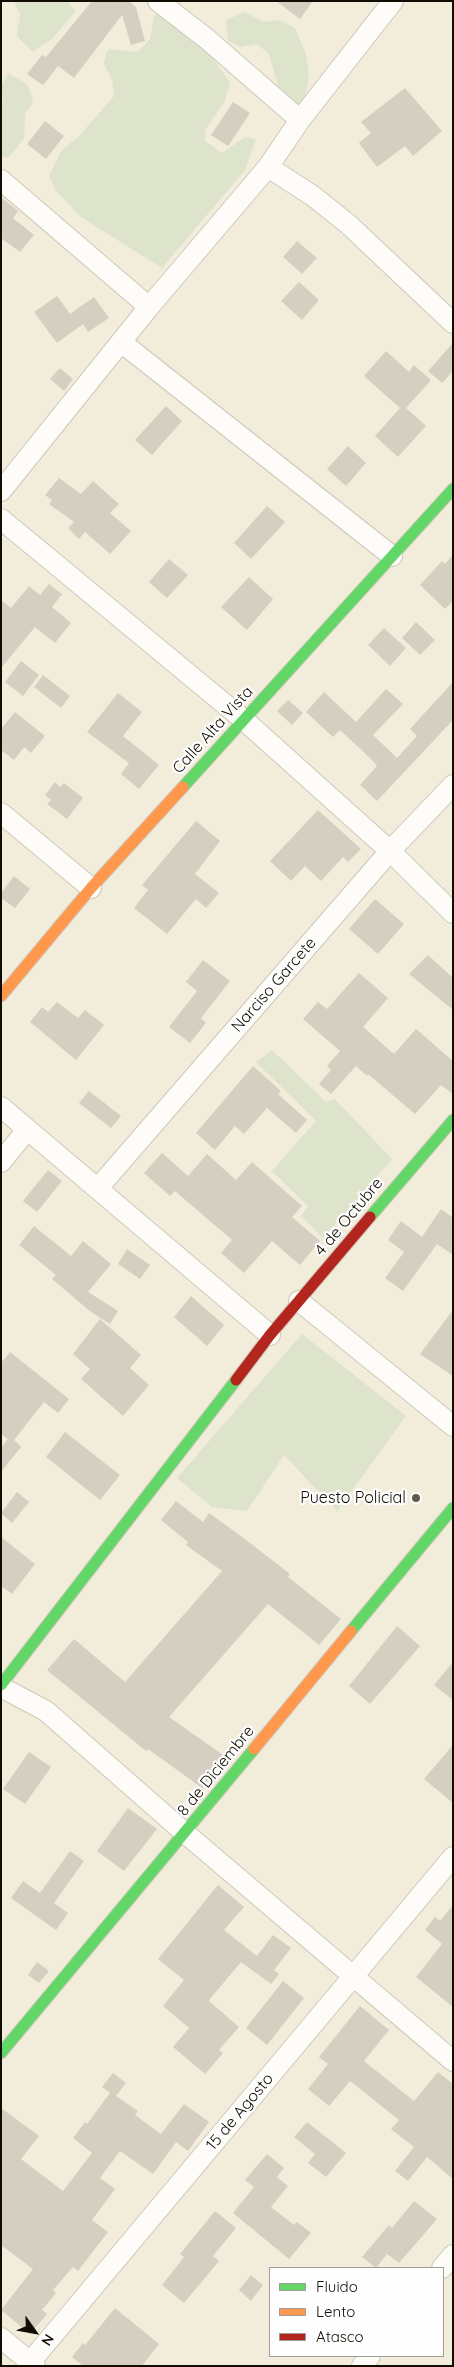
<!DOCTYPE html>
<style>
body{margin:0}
#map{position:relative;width:454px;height:2367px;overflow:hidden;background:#f2ecda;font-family:Quicksand,sans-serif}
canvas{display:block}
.frame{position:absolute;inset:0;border:2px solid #110d03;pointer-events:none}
.legend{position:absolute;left:269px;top:2267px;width:175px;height:90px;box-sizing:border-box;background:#fefefe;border:1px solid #9f9e9a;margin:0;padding:6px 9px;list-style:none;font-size:15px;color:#110d03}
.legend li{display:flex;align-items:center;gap:10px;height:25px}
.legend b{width:25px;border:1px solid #9f9e9a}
.north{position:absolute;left:10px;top:2307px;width:50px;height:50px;-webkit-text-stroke:4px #fefefe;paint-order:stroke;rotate:122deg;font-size:14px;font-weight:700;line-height:20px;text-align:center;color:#110d03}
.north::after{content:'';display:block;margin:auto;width:18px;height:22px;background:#110d03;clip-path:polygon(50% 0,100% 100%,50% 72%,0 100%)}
</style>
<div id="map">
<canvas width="454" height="2367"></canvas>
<div class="frame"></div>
<ul class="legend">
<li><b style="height:6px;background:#63d668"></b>Fluido</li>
<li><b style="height:6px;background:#ff974d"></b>Lento</li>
<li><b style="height:6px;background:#b3261e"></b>Atasco</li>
</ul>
<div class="north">N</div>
</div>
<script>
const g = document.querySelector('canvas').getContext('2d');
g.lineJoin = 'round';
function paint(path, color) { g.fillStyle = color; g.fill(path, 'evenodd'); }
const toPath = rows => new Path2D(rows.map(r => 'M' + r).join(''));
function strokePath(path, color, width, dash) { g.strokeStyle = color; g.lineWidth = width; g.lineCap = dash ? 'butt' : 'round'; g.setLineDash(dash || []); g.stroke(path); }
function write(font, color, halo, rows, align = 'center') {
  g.font = font + ' Quicksand,sans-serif'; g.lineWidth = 4.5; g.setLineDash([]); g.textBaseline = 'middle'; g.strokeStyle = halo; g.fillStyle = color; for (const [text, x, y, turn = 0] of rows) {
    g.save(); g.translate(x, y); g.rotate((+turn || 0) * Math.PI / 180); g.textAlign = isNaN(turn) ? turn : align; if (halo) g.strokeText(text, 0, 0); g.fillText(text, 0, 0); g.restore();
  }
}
paint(toPath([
 [14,1,70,1,69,3,76,11,53,38,32,52,17,36,20,14],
 [163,9,187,21,230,83,224,103,205,130,205,141,222,153,245,137,256,139,245,170,162,268,81,217,56,191,49,176,61,151,79,136,114,96,112,79,104,64,106,53,109,49,138,52,150,39,154,16],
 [245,12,263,22,279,20,295,28,306,54,309,77,303,105,291,110,284,107,269,54,257,44,240,47,228,41,226,20],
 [8,73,28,85,33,103,25,114,24,139,8,158,1,156,1,104,3,103,1,87],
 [272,1050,326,1102,335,1099,392,1159,323,1238,301,1216,308,1206,272,1171,316,1121,256,1062],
 [302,1334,406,1416,337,1511,284,1455,247,1511,212,1507,177,1478]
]), '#dde4cb');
paint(toPath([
 [92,1,133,1,131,3,136,7,145,41,131,45,122,15,74,78,58,66,43,85,27,74,42,55,46,57],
 [276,1,313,1,300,19],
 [405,88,442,131,413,156,405,146,377,167,359,143,371,133,361,122],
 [233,102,250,113,228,146,211,135],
 [45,121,64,136,46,159,27,144],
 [1,197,18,211,13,218,34,235,20,252,1,238],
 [297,241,317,258,302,274,283,257],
 [299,282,319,300,302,320,281,301],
 [57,296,70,314,94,297,109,318,88,332,83,324,57,343,34,312],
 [453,343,453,371,442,383,428,371],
 [386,351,409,372,414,365,431,380,406,408,426,426,398,457,375,436,400,408,364,376],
 [60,368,73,379,64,391,50,379],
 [166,406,182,421,152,455,135,440],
 [348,446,366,463,346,486,327,469],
 [59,478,81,494,93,481,119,504,110,513,131,531,110,554,85,532,79,539,68,528,74,522,49,504,52,500,45,495],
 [267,506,285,522,251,559,234,543],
 [453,555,453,601,445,609,420,585,442,561,445,564],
 [169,559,188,575,167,598,149,582],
 [249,577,273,599,247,630,221,607],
 [49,584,62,594,52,607,71,623,55,643,35,627,1,668,1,600,11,608,29,586,40,595],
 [416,622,435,640,420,655,402,638],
 [384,628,406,648,390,666,368,645],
 [21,661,39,675,23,696,5,682],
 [43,675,70,696,61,708,34,687],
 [453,682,453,720,377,801,360,785,377,766,371,759,340,730,333,737,306,712,324,692,356,722,386,689,403,704,373,735,397,758,417,736,410,729],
 [118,693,142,712,123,736,159,765,139,789,121,774,129,763,87,732],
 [288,700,303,713,292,725,277,711],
 [15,712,45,736,31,753,24,747,14,760,1,750,1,729],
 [55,782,60,787,64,783,83,798,67,819,47,804,51,800,45,795],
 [318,810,361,849,348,862,343,857,321,881,305,866,291,881,270,861],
 [196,821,220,841,195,874,219,893,206,908,196,899,167,934,134,908,148,890,142,885],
 [14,876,30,889,15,908,1,898,1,893],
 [375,899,404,924,378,954,349,929],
 [428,955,453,978,453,1010,409,974],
 [203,960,230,981,201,1018,206,1023,190,1043,169,1027,197,991,186,982],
 [359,973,388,998,363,1027,394,1054,416,1029,453,1061,453,1094,441,1085,415,1114,368,1074,367,1076,356,1066,331,1094,319,1084,331,1070,327,1066,340,1051,303,1019,318,1002,327,1009],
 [57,1002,78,1018,85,1010,104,1025,76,1060,30,1022,42,1007,48,1012],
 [253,1066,281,1091,278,1094,307,1120,296,1133,267,1108,244,1134,235,1126,215,1150,196,1133],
 [89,1091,121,1116,111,1128,79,1103],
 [162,1153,188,1176,207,1154,236,1180,252,1162,302,1206,292,1217,320,1241,300,1265,272,1241,244,1273,221,1253,232,1240,175,1191,170,1196,144,1173],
 [48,1170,62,1181,37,1212,23,1201],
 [441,1209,453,1218,453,1255,437,1244,403,1291,385,1278,404,1252,388,1240,401,1221,422,1237],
 [34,1226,71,1256,83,1241,111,1264,88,1292,118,1311,110,1324,91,1312,52,1279,56,1275,19,1245],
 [127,1249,150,1265,140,1279,118,1264],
 [191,1296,224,1325,207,1346,174,1317],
 [453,1310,453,1376,420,1354],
 [100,1319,141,1355,130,1368,149,1385,123,1416,81,1379,90,1369,73,1354],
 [10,1352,69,1399,58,1413,44,1402,14,1440,21,1447,1,1472,1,1448,8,1439,1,1434,1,1363],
 [65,1432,120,1475,100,1500,46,1457],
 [17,1492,29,1502,12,1523,1,1513],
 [176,1501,203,1522,209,1513,241,1536,290,1574,288,1577,341,1619,319,1645,268,1604,169,1717,226,1757,202,1788,148,1749,146,1751,47,1670,74,1639,125,1682,222,1571,186,1545,188,1542,161,1520],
 [1,1537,35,1564,12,1594,1,1586],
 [397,1626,420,1646,370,1704,349,1686],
 [453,1662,453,1700,434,1685],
 [453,1745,453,1803,424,1779],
 [29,1752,51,1767,25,1804,3,1789],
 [128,1808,157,1829,124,1871,97,1851],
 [70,1851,84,1861,54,1903,68,1913,56,1930,11,1898,23,1881,40,1893],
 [218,1885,244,1907,224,1930,257,1956,273,1935,291,1948,274,1970,279,1974,271,1984,241,1962,210,1999,209,2001,239,2027,219,2050,223,2053,205,2074,173,2047,189,2028,163,2006,184,1980,158,1959],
 [453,1905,453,2007,416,1977,442,1944,425,1930,435,1917,440,1921],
 [37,1962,49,1971,39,1983,28,1975],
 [283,1981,304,1998,267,2045,246,2028],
 [360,2006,389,2030,364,2061,414,2101,438,2072,453,2084,453,2179,427,2157,408,2181,395,2171,414,2147,391,2129,399,2120,350,2081,329,2106,308,2089,328,2064,319,2057],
 [113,2073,126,2083,116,2096,138,2111,135,2115,161,2134,184,2104,209,2122,188,2151,176,2142,153,2174,120,2151,100,2178,115,2189,92,2220,108,2232,78,2271,73,2267,53,2290,56,2293,42,2310,47,2314,30,2334,1,2310,33,2269,1,2245,1,2108,39,2136,21,2159,63,2191,92,2153,73,2138,85,2122,87,2124,110,2093,102,2087],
 [307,2122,346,2153,326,2177,308,2163,315,2154,294,2137],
 [267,2154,284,2168,277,2177,288,2186,271,2207,294,2225,297,2222,311,2233,289,2259,233,2213,254,2187,245,2180],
 [414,2201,437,2219,399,2263,387,2254,376,2268,362,2257,389,2225,392,2228],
 [215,2211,236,2228,213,2256,219,2261,184,2303,162,2285,184,2257,180,2254],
 [251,2275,263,2285,251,2301,239,2290],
 [115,2308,159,2344,142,2366,83,2366,72,2357,83,2343,85,2345]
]), '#d5cfc1');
const street = toPath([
 [158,1,207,39,300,120],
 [268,167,313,196,348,224,453,323],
 [1,180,149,307],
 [121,342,392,556],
 [1,491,149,307,268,167,300,120,393,1],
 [1,519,244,720,390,851,453,913],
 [1,813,91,888],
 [1,1107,270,1335],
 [1,1162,27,1130],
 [98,1188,390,851,453,785],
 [299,1301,453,1426],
 [1,1687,46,1711,185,1833,453,2061],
 [442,2268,453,2255],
 [1,2338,35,2366],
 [27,2366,453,1857],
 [362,2366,370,2356]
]);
const fast = toPath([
 [183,787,453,489],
 [370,1217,453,1120],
 [351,1631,453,1508],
 [1,1685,236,1380],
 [1,2053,254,1749]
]);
const slow = toPath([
 [1,996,91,888,183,787],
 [254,1749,351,1631]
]);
const jam = toPath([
 [236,1380,270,1335,370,1217]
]);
strokePath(street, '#cec8ba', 22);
strokePath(fast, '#cec8ba', 13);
strokePath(slow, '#cec8ba', 13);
strokePath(jam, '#cec8ba', 13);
strokePath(street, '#fdfcf9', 20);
strokePath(fast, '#63d668', 11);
strokePath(slow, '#ff974d', 11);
strokePath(jam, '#b3261e', 11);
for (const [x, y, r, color] of [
 [416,1498,5,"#605b4e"]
]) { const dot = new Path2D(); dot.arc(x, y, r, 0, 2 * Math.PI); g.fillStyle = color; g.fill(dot); strokePath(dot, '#fefefe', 2); }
write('16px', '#110d03', '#fefefe', [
 ["Calle Alta Vista",213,730,-48],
 ["Narciso Garcete",274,985,-49],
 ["4 de Octubre",349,1217,-50],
 ["8 de Diciembre",216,1771,-51],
 ["15 de Agosto",240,2112,-50]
]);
write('16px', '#110d03', '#fefefe', [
 ["Puesto Policial",406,1498]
], 'right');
</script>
